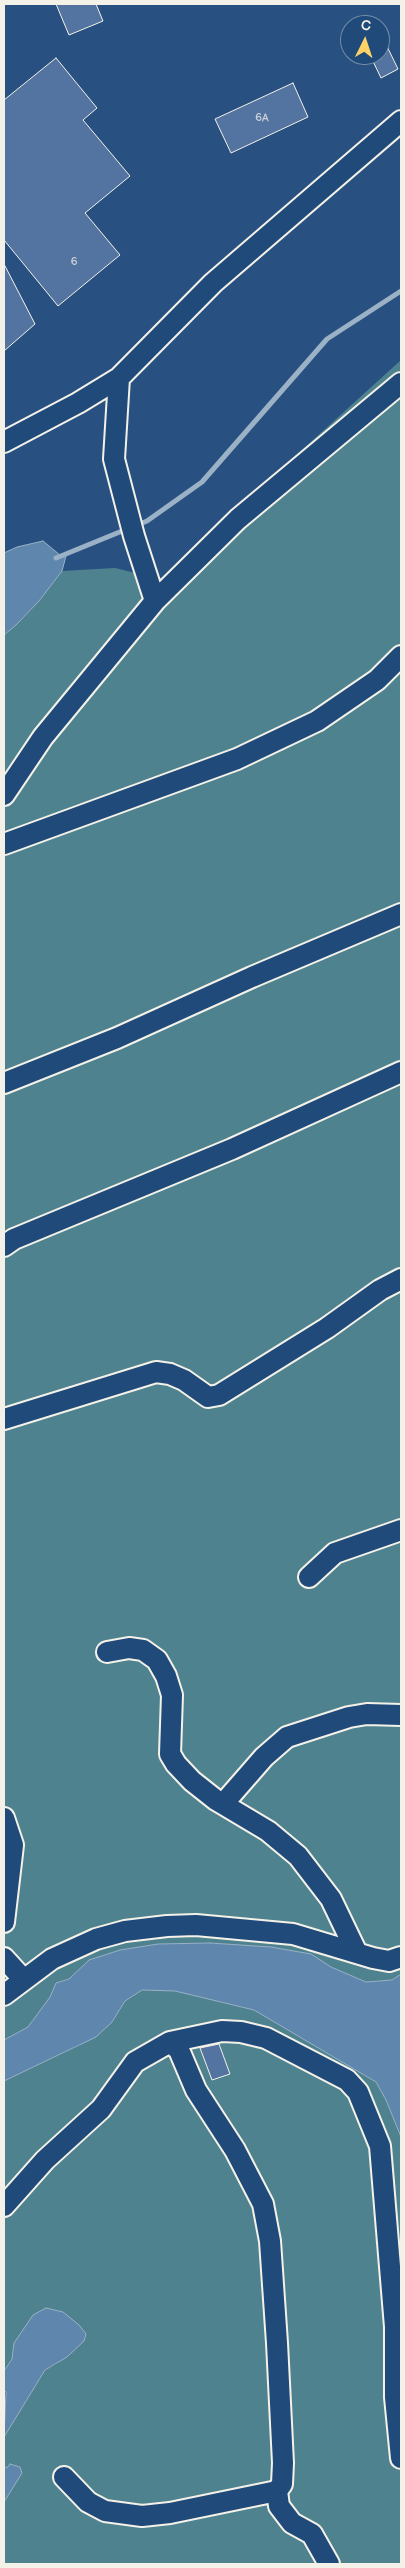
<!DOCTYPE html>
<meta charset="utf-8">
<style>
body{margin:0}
#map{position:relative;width:405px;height:2568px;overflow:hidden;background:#285181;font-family:"Balsamiq Sans",sans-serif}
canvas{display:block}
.frame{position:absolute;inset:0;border:5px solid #f4f1e8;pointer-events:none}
.north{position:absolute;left:340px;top:15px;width:50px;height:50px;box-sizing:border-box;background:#1f4a7a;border:1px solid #748da6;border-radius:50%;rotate:4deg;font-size:14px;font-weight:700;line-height:20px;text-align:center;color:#f4f1e8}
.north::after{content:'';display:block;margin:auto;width:18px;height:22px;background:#ffd166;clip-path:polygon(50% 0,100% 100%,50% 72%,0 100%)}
</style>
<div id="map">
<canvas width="405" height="2568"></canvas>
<div class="frame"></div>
<div class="north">С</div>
</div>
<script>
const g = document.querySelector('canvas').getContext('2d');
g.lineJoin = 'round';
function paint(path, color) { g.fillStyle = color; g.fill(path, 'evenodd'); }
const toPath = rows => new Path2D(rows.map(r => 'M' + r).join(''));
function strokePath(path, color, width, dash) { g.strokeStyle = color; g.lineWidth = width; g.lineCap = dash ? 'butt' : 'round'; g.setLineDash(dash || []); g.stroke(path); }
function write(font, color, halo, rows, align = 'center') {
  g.font = font + ' "Balsamiq Sans",sans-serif'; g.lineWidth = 4.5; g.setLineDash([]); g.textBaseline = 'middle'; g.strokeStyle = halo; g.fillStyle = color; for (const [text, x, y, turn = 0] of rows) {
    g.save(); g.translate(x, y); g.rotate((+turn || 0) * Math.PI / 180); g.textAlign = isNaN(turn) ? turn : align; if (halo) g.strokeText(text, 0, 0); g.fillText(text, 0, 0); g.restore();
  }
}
paint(toPath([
 [401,360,401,1974,392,1980,366,1982,331,1967,311,1955,271,1947,210,1943,158,1944,120,1950,89,1960,69,1979,56,1984,50,1997,28,2027,4,2040,4,635,16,625,39,601,62,571,115,568,160,579],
 [142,1990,175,1991,254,2010,376,2082,386,2100,401,2137,401,2564,4,2564,4,2502,22,2473,20,2467,10,2464,7,2468,4,2466,4,2437,45,2370,58,2363,14,2343,12,2359,4,2371,4,2081,80,2045,112,2022,125,2001]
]), '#4e828f');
const water = toPath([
 [43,541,60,555,66,556,62,571,39,601,16,625,4,635,4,553,17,547,43,541],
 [210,1943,271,1947,311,1954,331,1967,366,1982,392,1980,401,1974,401,2137,386,2100,376,2082,254,2010,175,1991,142,1990,125,2001,112,2022,96,2037,4,2081,4,2040,28,2027,50,1997,56,1983,69,1979,89,1960,120,1950,158,1944,210,1943],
 [46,2308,63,2312,79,2325,86,2334,84,2341,67,2357,45,2370,4,2437,6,2392,4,2390,4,2371,12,2359,14,2343,33,2315,46,2308],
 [10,2464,20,2467,22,2473,4,2502,4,2466,7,2468,10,2464]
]);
paint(water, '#5f87ae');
strokePath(water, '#9bb1c5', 1);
strokePath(toPath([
 [135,526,147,521,202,482,327,339,401,291],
 [56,558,127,529]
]), '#9bb1c5', 5);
const building = toPath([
 [56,4,96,4,103,21,69,35,56,4],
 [380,32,398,69,381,78,370,55,380,55,380,32],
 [56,58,97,108,83,120,130,176,85,213,120,255,58,306,4,240,4,100,56,58],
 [293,83,308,117,231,153,215,119,293,83],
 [4,264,35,324,4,351,4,264],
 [219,2044,230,2074,212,2080,200,2048,219,2044]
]);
paint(building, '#5374a1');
strokePath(building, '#f4f1e8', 1);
const minor = toPath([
 [119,378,114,459,134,536,155,601],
 [4,442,78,403,119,378,213,283,401,121],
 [4,795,43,737,155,601,238,519,401,383],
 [4,844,237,759,317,721,377,680,401,656],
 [4,1083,117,1038,252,977,401,914],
 [4,1246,14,1239,232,1149,401,1072],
 [4,1419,156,1372,170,1374,184,1380,208,1397,219,1395,327,1328,380,1290,401,1279],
 [309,1577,335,1553,401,1530],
 [107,1652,129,1648,143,1650,157,1660,166,1676,172,1695,170,1754,176,1764,192,1781,216,1800,268,1831,298,1856,331,1899,357,1953],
 [223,1804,264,1757,287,1737,349,1717,367,1714,401,1715],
 [4,1818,13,1845,4,1922],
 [4,1958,24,1980],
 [4,1995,52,1959,96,1939,125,1931,167,1926,196,1925,293,1934,373,1958,389,1961,401,1957],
 [170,2042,179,2050,196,2090,235,2150,263,2204,270,2241,277,2343,283,2463,282,2484,277,2491,279,2506,292,2523,312,2534,329,2564],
 [4,2206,45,2160,101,2109,135,2062,170,2042,222,2031,241,2032,266,2038,347,2080,358,2092,380,2146,395,2327,395,2397,401,2458],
 [64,2477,88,2502,105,2511,142,2516,170,2513,277,2491]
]);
strokePath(minor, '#f4f1e8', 24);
strokePath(minor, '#1f4a7a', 20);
write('11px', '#ccd2d6', null, [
 ["6А",262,118],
 ["6",74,262]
]);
</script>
